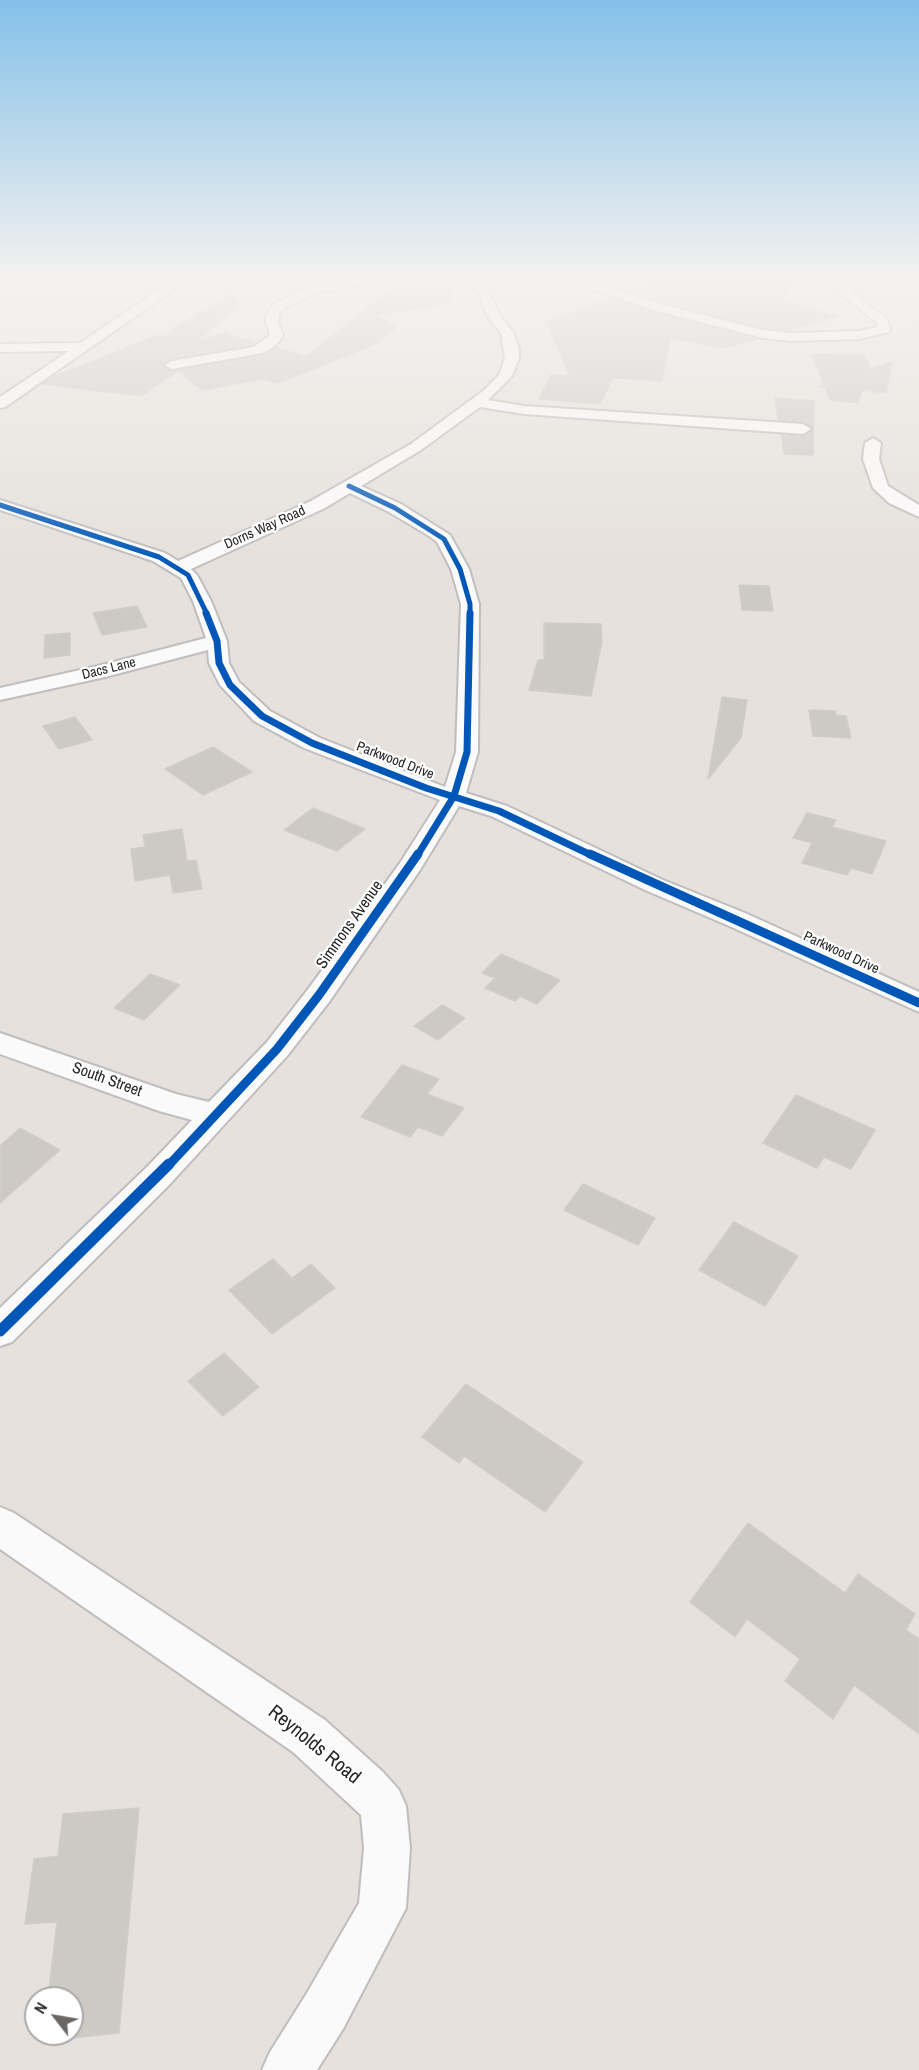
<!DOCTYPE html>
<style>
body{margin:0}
#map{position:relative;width:919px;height:2070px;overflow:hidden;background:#e6e1dc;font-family:"Archivo Narrow",sans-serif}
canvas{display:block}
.north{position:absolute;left:24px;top:1986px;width:60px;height:60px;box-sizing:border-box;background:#fff;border:2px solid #a9a9a9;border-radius:50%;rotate:301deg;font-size:16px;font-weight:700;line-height:24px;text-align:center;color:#272727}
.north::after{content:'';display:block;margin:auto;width:21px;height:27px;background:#6a6866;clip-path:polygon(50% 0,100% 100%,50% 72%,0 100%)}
</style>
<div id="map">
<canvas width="919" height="2070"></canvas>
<div class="north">N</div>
</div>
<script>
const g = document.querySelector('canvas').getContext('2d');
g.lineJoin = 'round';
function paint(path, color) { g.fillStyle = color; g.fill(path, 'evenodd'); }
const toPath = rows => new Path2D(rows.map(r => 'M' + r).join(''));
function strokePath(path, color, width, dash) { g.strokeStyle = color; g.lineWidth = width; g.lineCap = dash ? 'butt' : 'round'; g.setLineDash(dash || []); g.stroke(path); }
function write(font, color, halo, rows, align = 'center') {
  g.font = font + ' "Archivo Narrow",sans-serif'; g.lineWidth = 4.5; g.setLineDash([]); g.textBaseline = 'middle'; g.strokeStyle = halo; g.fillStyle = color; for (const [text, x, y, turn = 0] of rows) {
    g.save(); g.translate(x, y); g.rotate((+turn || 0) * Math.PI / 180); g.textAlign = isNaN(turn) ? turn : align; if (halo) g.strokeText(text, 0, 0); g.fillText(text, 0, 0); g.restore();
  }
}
const building = toPath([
 [643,277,800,277,782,299,837,317,788,330,763,328,629,292,645,286,643,277],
 [396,285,400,289,450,286,452,303,376,315,396,328,376,344,278,383,263,379,202,390,178,371,141,396,42,384,53,377,158,335,163,336,231,293,241,306,195,342,226,332,228,335,256,342,253,345,172,359,164,363,164,367,172,371,263,355,276,348,307,356,396,285],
 [611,298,656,313,757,339,724,348,670,338,662,381,613,378,600,404,539,399,551,375,570,376,546,321,611,298],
 [812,354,864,355,871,369,892,362,886,393,862,390,858,403,830,400,825,387,820,386,824,385,812,354],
 [775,398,814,401,813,455,784,454,781,435,803,436,813,428,803,422,778,420,775,398],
 [739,585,769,586,773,611,742,610,739,585],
 [137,606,147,627,102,635,93,613,137,606],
 [544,623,601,624,602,641,591,696,529,690,538,660,544,660,544,623],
 [70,633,70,655,44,658,45,635,70,633],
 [722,697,747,700,741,738,708,779,722,697],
 [809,710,835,711,836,715,846,716,851,738,813,736,809,710],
 [75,717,92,740,59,749,43,726,75,717],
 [213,747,252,772,203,795,165,769,213,747],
 [313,808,365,829,337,851,284,830,313,808],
 [807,813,836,820,832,827,886,841,872,874,851,868,847,875,802,863,812,843,793,838,807,813],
 [182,829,187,861,196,860,202,889,173,893,170,875,135,881,131,849,145,847,143,835,182,829],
 [501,954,560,980,537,1004,520,996,515,1001,485,988,495,978,482,973,501,954],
 [150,974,180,985,144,1020,114,1008,150,974],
 [442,1005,465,1018,438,1040,414,1026,442,1005],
 [402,1065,439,1079,427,1094,464,1108,442,1136,418,1127,410,1137,361,1117,402,1065],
 [796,1095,875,1130,851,1169,824,1157,817,1168,763,1143,796,1095],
 [20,1128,60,1150,0,1203,0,1146,20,1128],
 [583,1184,655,1218,638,1245,564,1210,583,1184],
 [734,1222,798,1256,765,1306,699,1270,734,1222],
 [273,1259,292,1278,311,1264,335,1288,272,1334,229,1290,273,1259],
 [224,1353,259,1387,223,1416,188,1381,224,1353],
 [466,1384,583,1462,545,1512,464,1456,459,1463,422,1437,466,1384],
 [748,1523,845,1593,858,1574,915,1614,906,1630,919,1639,919,1734,854,1685,833,1719,785,1681,800,1659,747,1619,735,1637,690,1602,748,1523],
 [139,1808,119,2033,42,2041,43,2034,72,2034,72,1998,48,1998,57,1922,25,1924,34,1859,58,1856,63,1814,139,1808]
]);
paint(building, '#cdcac6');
strokePath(building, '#d1cdc8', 1.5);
const minor = toPath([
 [178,277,192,277,5,407,0,408,0,397,69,351,0,352,0,344,80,343,178,277],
 [371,277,415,277,409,280,350,287,316,293,283,309,279,314,278,322,283,336,275,346,263,353,172,369,165,365,172,361,254,347,270,335,266,322,267,314,275,303,309,287,371,277],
 [466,277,478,277,489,292,500,316,513,332,519,349,519,358,512,376,488,400,524,406,803,424,811,429,803,434,524,414,480,407,421,450,361,486,401,504,450,535,469,569,479,604,478,752,466,793,507,806,663,880,745,913,919,992,919,1012,727,925,645,890,491,816,459,806,420,870,329,1002,287,1056,170,1184,12,1342,0,1346,0,1308,148,1166,192,1120,159,1111,0,1054,0,1033,176,1094,209,1102,267,1042,309,988,400,863,440,800,304,748,254,721,220,685,209,663,208,650,105,677,0,700,0,688,102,665,206,638,193,601,181,578,153,561,0,510,0,500,165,553,178,561,311,501,411,444,483,391,499,375,505,358,501,333,488,317,479,295,466,277],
 [350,493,389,512,426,534,437,542,451,569,461,604,456,752,445,787,320,738,270,711,239,682,229,663,227,641,211,601,197,575,191,569,323,509,350,493],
 [555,277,574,277,665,305,763,330,791,333,859,331,877,327,877,323,840,293,839,286,845,277,857,277,851,286,852,292,887,319,890,329,889,332,859,339,791,341,763,338,657,311,555,277],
 [873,438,881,443,879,459,888,486,919,505,919,517,889,503,873,488,863,459,865,443,873,438],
 [0,1507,14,1513,325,1720,383,1772,399,1790,406,1806,410,1848,406,1908,343,2029,317,2070,262,2070,270,2052,307,1993,359,1903,364,1848,361,1815,293,1752,0,1549,0,1507]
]);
strokePath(minor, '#bfbdbe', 4);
paint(minor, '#fbfafa');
strokePath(toPath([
 [349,486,395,508,444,539,460,569,470,604,470,614],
 [0,505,159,557,188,575,207,614]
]), '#0057b8', 5);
strokePath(toPath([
 [206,613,217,641,219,663,230,685,262,716,312,743,426,788,499,811,593,856],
 [417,856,454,796,467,752,470,613]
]), '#0057b8', 7);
strokePath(toPath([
 [590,854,919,1003],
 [168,1166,277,1049,319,995,418,854]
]), '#0057b8', 9);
strokePath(toPath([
 [0,1331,169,1164]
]), '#0057b8', 11);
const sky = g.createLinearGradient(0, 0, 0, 567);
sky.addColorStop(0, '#84c0e9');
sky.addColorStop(0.49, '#f4f2ef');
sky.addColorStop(1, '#f4f2ef00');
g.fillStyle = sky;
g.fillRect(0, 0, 919, 567);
write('14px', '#272727', '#fff', [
 ["Dorns Way Road",265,528,-24],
 ["Dacs Lane",109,669,-14],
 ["Parkwood Drive",395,761,21],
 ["Parkwood Drive",841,953,25]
]);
write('16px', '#272727', '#fff', [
 ["Simmons Avenue",350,925,-55],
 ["South Street",107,1080,20]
]);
write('20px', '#272727', '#fff', [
 ["Reynolds Road",314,1745,39]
]);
</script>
